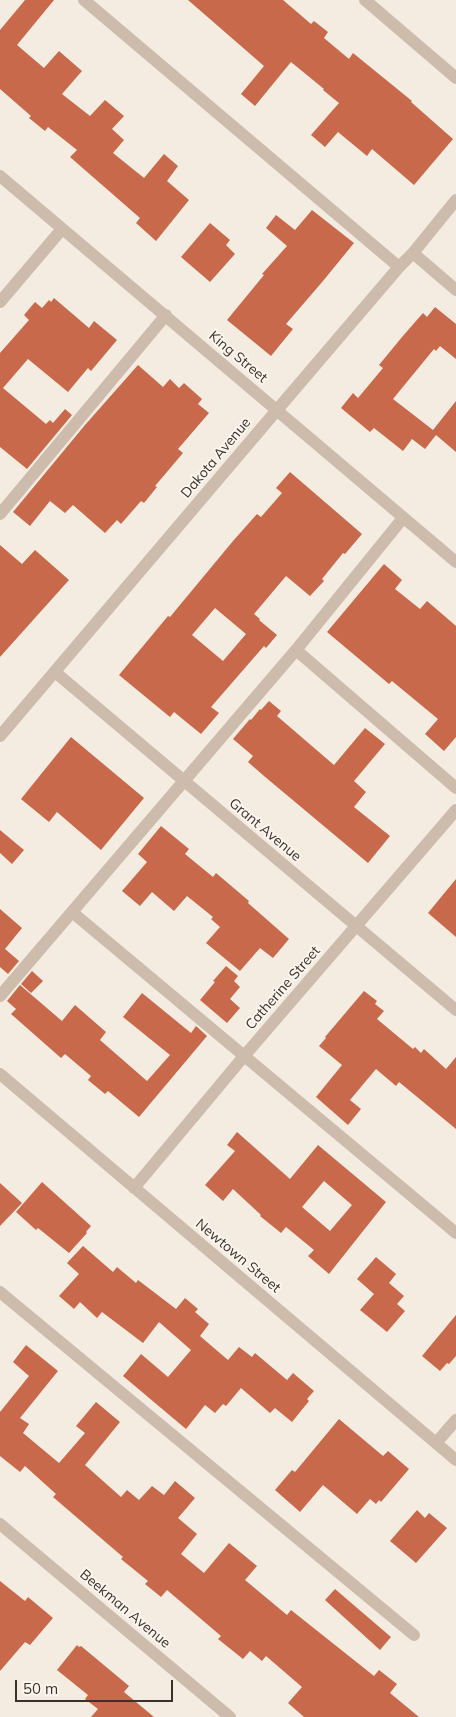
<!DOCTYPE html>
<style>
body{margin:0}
#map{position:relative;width:456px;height:1717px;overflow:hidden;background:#f4ebe1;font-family:Mulish,sans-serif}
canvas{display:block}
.scale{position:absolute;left:15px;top:1680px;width:158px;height:22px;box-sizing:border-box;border:2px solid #3b302b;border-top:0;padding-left:6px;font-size:15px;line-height:18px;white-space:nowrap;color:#3b302b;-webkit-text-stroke:4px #fbf5ee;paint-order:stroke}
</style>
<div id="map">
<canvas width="456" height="1717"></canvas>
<div class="scale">50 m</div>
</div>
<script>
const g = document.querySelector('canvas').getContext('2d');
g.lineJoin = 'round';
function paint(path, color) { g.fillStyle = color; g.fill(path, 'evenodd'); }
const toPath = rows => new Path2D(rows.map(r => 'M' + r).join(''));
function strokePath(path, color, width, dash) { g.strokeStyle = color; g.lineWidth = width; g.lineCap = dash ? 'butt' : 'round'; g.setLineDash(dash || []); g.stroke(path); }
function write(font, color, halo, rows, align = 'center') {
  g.font = font + ' Mulish,sans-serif'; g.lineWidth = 4; g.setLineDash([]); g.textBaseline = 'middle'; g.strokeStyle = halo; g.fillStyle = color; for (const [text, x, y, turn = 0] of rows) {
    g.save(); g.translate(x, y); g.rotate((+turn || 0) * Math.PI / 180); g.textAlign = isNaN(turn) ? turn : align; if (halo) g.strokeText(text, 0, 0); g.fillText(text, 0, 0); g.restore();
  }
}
paint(toPath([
 [25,0,54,0,17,45,44,68,59,51,82,71,62,94,90,116,105,100,124,116,112,129,124,140,113,153,144,178,164,154,178,166,167,181,189,200,156,241,136,223,140,218,70,157,77,150,48,127,45,131,29,118,31,116,0,89,0,30],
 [188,0,283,0,311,24,314,21,328,32,324,38,349,59,353,53,412,101,411,102,453,139,414,185,372,149,367,156,338,132,325,147,311,135,339,103,323,90,324,89,291,62,255,106,241,94,264,66],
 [312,210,354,243,323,281,286,324,293,329,271,356,227,320,264,275,262,274,287,246,266,228,276,215,295,230],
 [210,223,230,240,226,245,235,254,210,282,181,257],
 [54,298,89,328,94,321,117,340,91,371,88,368,68,392,28,359,3,388,46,424,50,420,53,423,65,409,72,415,27,469,0,447,0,353,29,320,24,315,35,302,42,308,49,300,51,302],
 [435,307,456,324,456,359,440,346,436,351,434,349,393,399,433,430,456,401,456,452,436,435,425,449,412,439,403,451,374,428,370,432,341,408,353,393,358,398,383,368,379,365,402,337,423,313,427,317],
 [138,365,163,387,170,379,179,388,184,383,202,399,198,404,209,413,178,449,183,453,155,486,157,487,144,503,141,501,121,524,117,520,105,533,73,505,65,513,50,501,30,526,13,512,85,425],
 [290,472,362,534,345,554,343,553,322,579,324,581,310,596,286,576,254,614,260,619,259,620,277,635,266,648,264,646,211,707,219,713,201,734,174,712,170,717,119,675,168,616,170,617,233,541,257,514,261,517,282,493,276,488],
 [215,608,246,634,223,661,192,635],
 [0,545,22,564,35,550,69,580,0,657],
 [384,564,402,580,395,589,420,609,427,601,456,626,456,737,444,751,425,734,438,719,392,681,389,684,327,632],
 [269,701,281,711,277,716,334,765,365,728,385,744,354,781,366,792,354,807,390,836,368,863,264,776,248,762,253,756,233,739,250,719,251,720,260,709,261,710],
 [71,737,144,798,101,850,57,812,49,822,21,799],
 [161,826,189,849,185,854,213,877,216,873,249,901,248,903,289,939,273,958,260,948,240,971,206,943,220,927,211,919,213,917,187,896,174,911,152,892,140,906,122,891,147,862,138,854],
 [0,830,24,850,12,864,0,853],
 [456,879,456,937,428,913],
 [0,909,22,928,5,949,19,961,8,974,0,967],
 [226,966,238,976,234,981,240,987,230,999,240,1008,227,1023,200,1000,215,982,213,981],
 [32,971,43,981,31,993,21,984],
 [20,985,62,1021,75,1005,106,1032,100,1040,147,1081,170,1055,123,1017,142,993,191,1033,196,1026,207,1036,139,1117,108,1091,105,1094,88,1080,91,1076,65,1054,61,1058,11,1014,16,1009,7,1001],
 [364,991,377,1001,375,1004,384,1011,377,1019,413,1049,415,1047,421,1053,424,1049,446,1069,456,1057,456,1129,399,1082,396,1086,376,1069,350,1100,361,1109,348,1125,316,1097,342,1065,319,1046,326,1038,325,1037],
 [237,1132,290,1179,318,1145,386,1202,329,1274,308,1256,314,1250,286,1227,281,1233,260,1216,261,1215,233,1189,223,1201,205,1185,235,1151,227,1145],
 [324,1181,352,1205,330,1231,302,1207],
 [42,1182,91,1226,86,1232,87,1233,69,1253,38,1228,36,1230,16,1212],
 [0,1183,22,1203,0,1226],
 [83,1246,113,1272,117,1267,136,1283,138,1280,176,1309,185,1298,198,1309,195,1312,209,1324,200,1336,228,1360,239,1347,252,1357,255,1353,287,1380,293,1373,314,1391,307,1399,309,1401,292,1422,275,1408,270,1413,241,1388,226,1406,223,1404,215,1413,205,1405,186,1429,123,1376,141,1354,168,1377,191,1350,159,1322,143,1343,102,1312,97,1318,80,1302,74,1309,59,1296,79,1274,67,1263],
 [376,1257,396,1274,389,1283,404,1296,397,1304,405,1311,387,1332,360,1310,374,1294,357,1279],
 [456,1315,456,1356,449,1364,447,1363,440,1371,422,1356],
 [26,1345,58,1371,20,1418,29,1424,23,1433,59,1463,85,1433,76,1426,96,1402,120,1422,85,1465,121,1497,127,1490,139,1500,152,1486,164,1495,175,1481,195,1498,178,1518,197,1534,181,1554,204,1573,229,1543,257,1566,245,1580,287,1615,291,1610,374,1676,379,1670,397,1684,390,1693,419,1717,304,1717,288,1703,302,1687,266,1656,262,1661,250,1651,243,1659,218,1639,221,1636,167,1590,161,1597,145,1584,148,1581,121,1559,123,1557,53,1497,56,1494,25,1466,20,1472,0,1456,0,1412,29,1376,13,1362],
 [339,1419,383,1456,388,1451,409,1469,381,1502,379,1500,376,1504,370,1499,357,1514,323,1485,300,1512,275,1490,292,1470,295,1472],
 [417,1510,425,1518,429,1513,447,1528,416,1563,390,1541],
 [0,1581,25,1601,28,1597,53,1618,30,1645,25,1642,0,1671],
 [335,1589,391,1637,380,1650,325,1600],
 [77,1645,79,1647,81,1646,129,1686,124,1692,154,1717,91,1717,98,1709,85,1699,88,1695,57,1670]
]), '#c8694b');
strokePath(toPath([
 [84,0,399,267],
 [365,0,456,78],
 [0,176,456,562],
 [413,253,456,290],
 [0,302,62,229],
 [0,514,166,315],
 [296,650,456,788],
 [55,672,456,1010],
 [0,736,277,410,399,267,413,253,456,200],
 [72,912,456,1233],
 [0,996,296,650,403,518],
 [0,1074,456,1460],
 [134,1188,245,1055,456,810],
 [0,1292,414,1635],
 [436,1443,456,1420],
 [0,1524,230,1717]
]), '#cdbbac', 12);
write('14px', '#3b302b', '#fbf5ee', [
 ["King Street",238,357,40],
 ["Dakota Avenue",216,458,-50],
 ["Grant Avenue",265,830,40],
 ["Catherine Street",283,988,-49],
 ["Newtown Street",238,1256,40],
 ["Beekman Avenue",125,1609,40]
]);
</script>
